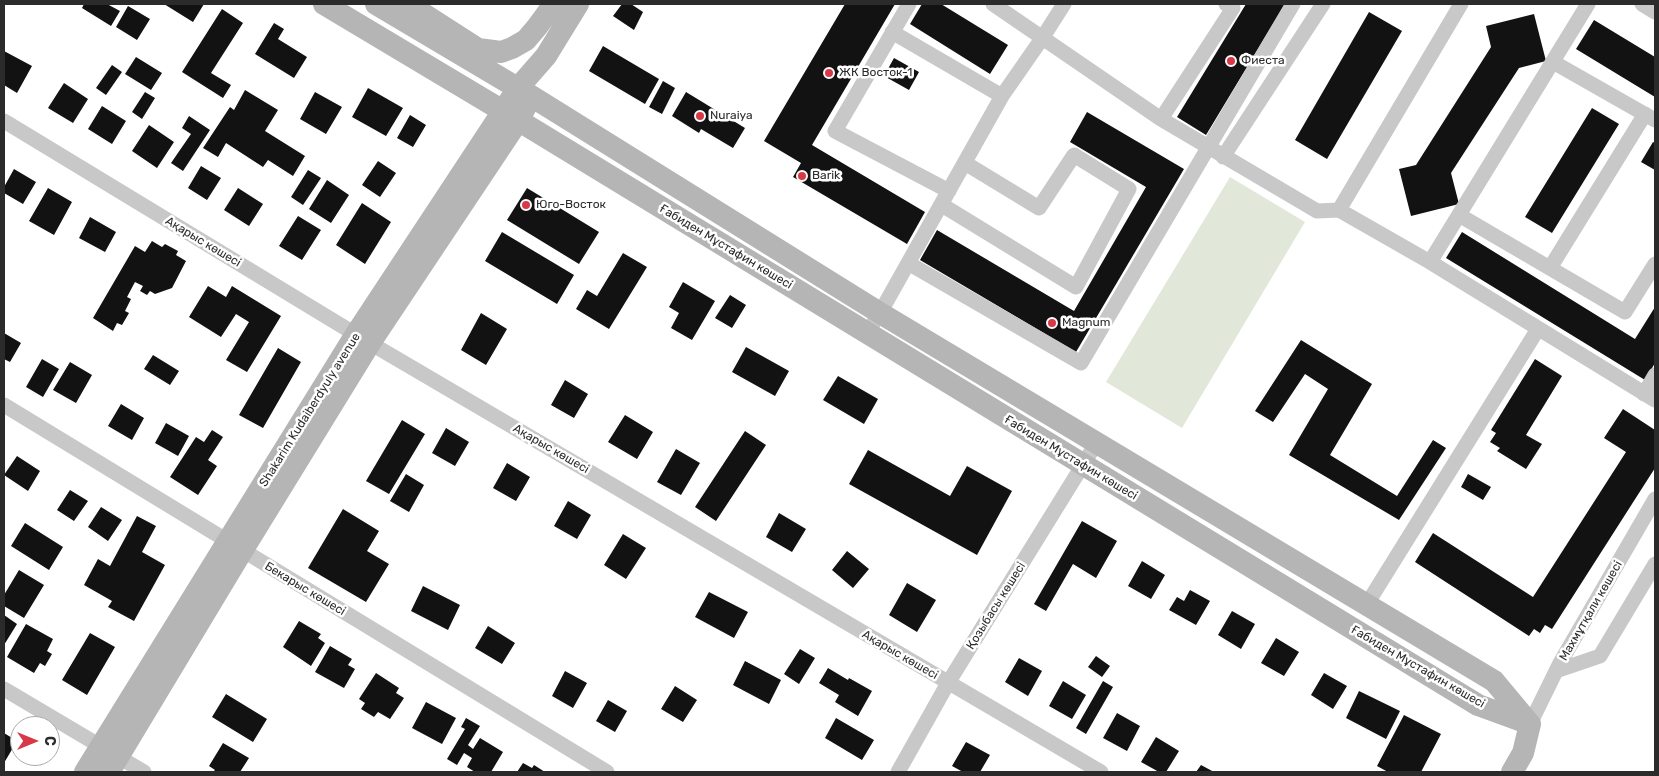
<!DOCTYPE html>
<meta charset="utf-8">
<style>
body{margin:0}
#map{position:relative;width:1659px;height:776px;overflow:hidden;background:#fff;font-family:Rubik,sans-serif}
canvas{display:block}
.frame{position:absolute;inset:0;border:5px solid #2b2b2b;pointer-events:none}
.north{position:absolute;left:10px;top:716px;width:50px;height:50px;box-sizing:border-box;background:#fff;border:1px solid #aaa;border-radius:50%;rotate:90deg;font-size:14px;font-weight:700;line-height:20px;text-align:center;color:#2b2b2b}
.north::after{content:'';display:block;margin:auto;width:18px;height:22px;background:#d73947;clip-path:polygon(50% 0,100% 100%,50% 72%,0 100%)}
</style>
<div id="map">
<canvas width="1659" height="776"></canvas>
<div class="frame"></div>
<div class="north">С</div>
</div>
<script>
const g = document.querySelector('canvas').getContext('2d');
g.lineJoin = 'round';
function paint(path, color) { g.fillStyle = color; g.fill(path, 'evenodd'); }
const toPath = rows => new Path2D(rows.map(r => 'M' + r).join(''));
function strokePath(path, color, width, dash) { g.strokeStyle = color; g.lineWidth = width; g.lineCap = dash ? 'butt' : 'round'; g.setLineDash(dash || []); g.stroke(path); }
function write(font, color, halo, rows, align = 'center') {
  g.font = font + ' Rubik,sans-serif'; g.lineWidth = 5; g.setLineDash([]); g.textBaseline = 'middle'; g.strokeStyle = halo; g.fillStyle = color; for (const [text, x, y, turn = 0] of rows) {
    g.save(); g.translate(x, y); g.rotate((+turn || 0) * Math.PI / 180); g.textAlign = isNaN(turn) ? turn : align; if (halo) g.strokeText(text, 0, 0); g.fillText(text, 0, 0); g.restore();
  }
}
paint(toPath([
 [1230,177,1305,222,1182,428,1106,382]
]), '#e2e8d9');
paint(toPath([
 [84,4,107,4,120,11,111,26,82,8],
 [164,4,204,4,193,22],
 [622,4,631,4,643,12,634,30,613,16],
 [845,4,895,4,812,145,925,212,907,244,793,177,801,163,764,141],
 [922,4,941,4,1008,45,990,74,910,24],
 [1246,4,1285,4,1206,135,1177,117],
 [128,6,150,19,137,40,116,27],
 [222,9,243,23,211,73,231,85,223,98,182,72],
 [1369,12,1402,31,1327,159,1295,140],
 [1534,14,1546,61,1519,68,1451,173,1459,204,1411,216,1399,169,1416,165,1491,47,1486,26],
 [1594,20,1655,57,1655,97,1576,49],
 [274,23,284,29,278,39,307,57,294,78,255,54],
 [603,46,659,79,645,104,589,71],
 [4,51,32,66,17,93,4,85],
 [136,57,162,73,151,90,125,74],
 [894,58,919,72,909,90,884,76],
 [112,65,122,72,106,95,96,88],
 [663,81,675,88,662,114,649,107],
 [64,83,88,99,73,123,48,108],
 [368,88,403,108,386,136,352,117],
 [245,90,278,110,265,131,305,156,293,176,268,160,263,167,226,143,218,157,203,148,230,107,234,110],
 [145,92,155,98,142,119,132,112],
 [315,92,342,107,326,134,300,119],
 [686,92,745,128,733,148,701,129,699,133,672,116],
 [102,106,126,121,112,144,88,129],
 [1592,108,1619,124,1552,233,1525,217],
 [1087,112,1184,169,1076,352,920,260,937,230,1074,311,1146,187,1070,142],
 [410,115,426,125,413,147,397,138],
 [189,116,210,130,183,171,171,163,191,134,182,128],
 [149,125,174,142,157,168,132,151],
 [1653,142,1655,143,1655,170,1641,162],
 [378,161,396,173,380,197,362,185],
 [201,166,221,178,207,200,188,188],
 [14,169,36,182,23,204,4,193,4,187],
 [308,170,321,178,303,205,291,197],
 [327,180,349,195,331,223,309,209],
 [48,188,72,202,54,235,29,221],
 [238,188,263,204,249,226,224,210],
 [527,188,599,232,579,264,507,220],
 [362,203,391,222,365,264,336,245],
 [298,216,321,230,302,260,279,246],
 [90,217,116,232,105,252,79,238],
 [502,232,574,275,557,304,485,261],
 [1462,232,1635,339,1655,307,1655,363,1645,380,1446,258],
 [152,241,162,247,165,244,178,251,176,255,186,261,172,288,155,294,150,291,147,295,140,291,143,286,135,282,127,297,131,299,125,311,129,313,122,325,117,323,113,331,93,318,135,246,145,252],
 [623,253,647,267,609,329,576,309,587,290,597,296],
 [683,282,715,301,692,340,671,328,679,313,669,307],
 [208,286,226,297,232,286,281,316,247,372,226,360,249,322,236,314,221,337,189,317],
 [730,295,746,305,732,328,715,318],
 [481,313,507,329,486,365,461,350],
 [4,333,21,343,10,362,4,359],
 [1301,340,1372,384,1330,455,1397,496,1433,440,1446,448,1399,520,1289,455,1328,389,1305,374,1273,422,1255,411],
 [746,347,789,371,775,396,732,372],
 [278,348,301,362,263,428,239,415],
 [153,355,179,371,170,385,144,369],
 [42,359,59,369,43,397,26,387],
 [1535,359,1562,376,1526,435,1542,444,1526,469,1497,451,1500,448,1490,442,1496,433,1491,430],
 [70,362,92,375,76,403,53,390],
 [838,376,878,399,864,424,823,400],
 [565,380,588,394,574,418,551,405],
 [121,404,144,418,132,440,108,426],
 [1623,409,1655,430,1655,441,1654,443,1655,444,1655,468,1552,629,1545,625,1540,633,1534,629,1529,636,1415,562,1433,533,1533,597,1626,452,1604,438],
 [625,415,653,432,637,459,608,442],
 [402,420,425,434,389,494,366,481],
 [166,423,189,436,178,456,155,443],
 [446,428,469,442,455,466,432,453],
 [212,430,223,437,208,460,217,466,198,495,170,477,196,437,204,442],
 [745,431,766,445,716,521,695,507],
 [676,449,700,463,681,495,657,482],
 [868,450,950,496,967,466,1012,491,977,555,849,484],
 [17,456,40,471,28,491,4,475],
 [507,463,530,477,516,501,493,488],
 [406,474,424,485,409,512,390,501],
 [1468,474,1491,487,1483,500,1461,487],
 [70,490,88,501,74,521,57,510],
 [568,501,591,515,577,539,554,526],
 [101,507,122,520,108,541,88,527],
 [343,509,379,531,367,551,389,564,366,602,308,568],
 [779,513,806,529,792,552,766,537],
 [137,516,156,526,142,552,165,565,134,621,108,607,112,601,84,585,98,559,110,566],
 [1082,521,1117,541,1096,578,1073,564,1046,611,1034,604],
 [25,523,63,547,49,570,11,546],
 [623,534,646,548,626,579,604,565],
 [847,551,869,569,853,588,832,570],
 [1142,561,1165,575,1151,599,1128,586],
 [19,570,44,585,24,618,4,606,4,595],
 [907,583,936,600,917,632,889,615],
 [423,586,460,605,448,630,411,611],
 [1190,590,1210,601,1196,625,1169,610,1177,597,1184,601],
 [709,592,748,612,734,638,695,617],
 [1232,611,1255,624,1241,649,1218,635],
 [4,615,17,624,4,645],
 [299,621,321,634,318,638,325,643,311,666,283,647],
 [26,624,53,639,47,651,52,654,45,666,40,663,34,673,7,657],
 [488,626,515,643,502,664,475,648],
 [90,633,115,647,87,695,62,680],
 [1276,638,1299,652,1284,676,1261,663],
 [330,646,352,659,348,665,355,669,344,688,315,672],
 [800,649,815,658,799,684,784,674],
 [1096,656,1110,666,1102,677,1088,667],
 [1019,658,1042,671,1028,696,1005,682],
 [745,661,781,680,769,704,733,685],
 [828,668,848,680,849,678,872,691,858,716,835,702,839,695,819,683],
 [565,671,587,683,573,708,552,696],
 [376,673,399,688,396,693,404,698,390,719,378,712,374,717,361,709,365,703,359,699],
 [1324,673,1347,686,1333,709,1311,695],
 [1063,681,1086,695,1072,719,1049,706],
 [1103,681,1113,687,1086,734,1076,728],
 [675,686,697,700,683,722,661,709],
 [1359,691,1400,711,1386,739,1346,718],
 [226,694,267,719,253,742,212,717],
 [608,700,627,711,615,732,596,721],
 [426,702,456,718,442,744,412,728],
 [1117,713,1140,726,1127,751,1103,738],
 [1404,715,1441,734,1421,772,1388,772,1377,766],
 [466,718,480,726,468,745,473,749,480,738,503,752,491,772,475,772,467,767,472,758,464,753,457,765,447,759,465,729,461,727],
 [836,718,874,740,862,760,825,738],
 [4,733,17,741,4,763],
 [1156,737,1179,751,1166,772,1159,772,1141,762],
 [966,742,990,755,980,772,963,772,952,766],
 [223,743,249,758,240,772,213,772,215,770,209,766],
 [523,763,532,768,534,765,545,772,517,772],
 [1201,765,1214,772,1196,772]
]), '#121212');
strokePath(toPath([
 [909,4,835,131,949,191],
 [993,4,1161,119,1233,8,1226,4],
 [1642,4,1655,12],
 [892,32,1002,96],
 [1553,62,1655,120],
 [1161,119,1317,211,1339,210,1430,262,1588,4],
 [4,121,370,343,1101,772],
 [1223,157,1323,4],
 [942,205,1076,287,1129,189,1074,155,1039,208,965,163],
 [1339,210,1461,4],
 [1459,215,1625,312,1655,264],
 [1430,262,1655,400],
 [908,263,1081,363,1293,4],
 [1550,268,1645,114],
 [867,333,880,313,1002,96,1043,37,1064,4],
 [1644,394,1655,375],
 [4,405,607,772],
 [1367,604,1538,329],
 [1556,671,1600,656,1655,564],
 [4,689,144,772],
 [1530,724,1560,663,1655,499],
 [898,772,948,683,1097,442]
]), '#c8c8c8', 15);
strokePath(toPath([
 [324,4,503,111,1478,705,1530,724],
 [376,4,531,96,880,313,1494,681,1529,723],
 [408,4,478,49,501,52,512,48,526,40,537,27,554,4],
 [85,772,356,334,503,111,518,88,546,56,578,4],
 [109,772,242,551,370,343,518,121,525,108],
 [1512,772,1523,753,1530,724]
]), '#b5b5b5', 22);
for (const [x, y, r, color] of [
 [1231,61,5,"#d73947"],
 [829,73,5,"#d73947"],
 [700,116,5,"#d73947"],
 [802,176,5,"#d73947"],
 [526,205,5,"#d73947"],
 [1052,323,5,"#d73947"]
]) { const dot = new Path2D(); dot.arc(x, y, r, 0, 2 * Math.PI); g.fillStyle = color; g.fill(dot); strokePath(dot, '#fff', 2); }
write('12px', '#2b2b2b', '#fff', [
 ["Фиеста",1241,61],
 ["ЖК Восток-1",839,73],
 ["Nuraiya",710,116],
 ["Barik",812,176],
 ["Юго-Восток",536,205],
 ["Magnum",1062,323]
], 'left');
write('12px', '#2b2b2b', '#fff', [
 ["Ақарыс көшесі",203,242,31],
 ["Ғабиден Мұстафин көшесі",726,247,31],
 ["Shakarim Kudaiberdyuly avenue",310,410,-58],
 ["Ақарыс көшесі",551,449,30],
 ["Ғабиден Мұстафин көшесі",1071,458,31],
 ["Бекарыс көшесі",305,589,31],
 ["Қозыбасы көшесі",996,606,-58],
 ["Махмұтқали көшесі",1591,611,-60],
 ["Ақарыс көшесі",900,655,30],
 ["Ғабиден Мұстафин көшесі",1418,667,30]
]);
</script>
